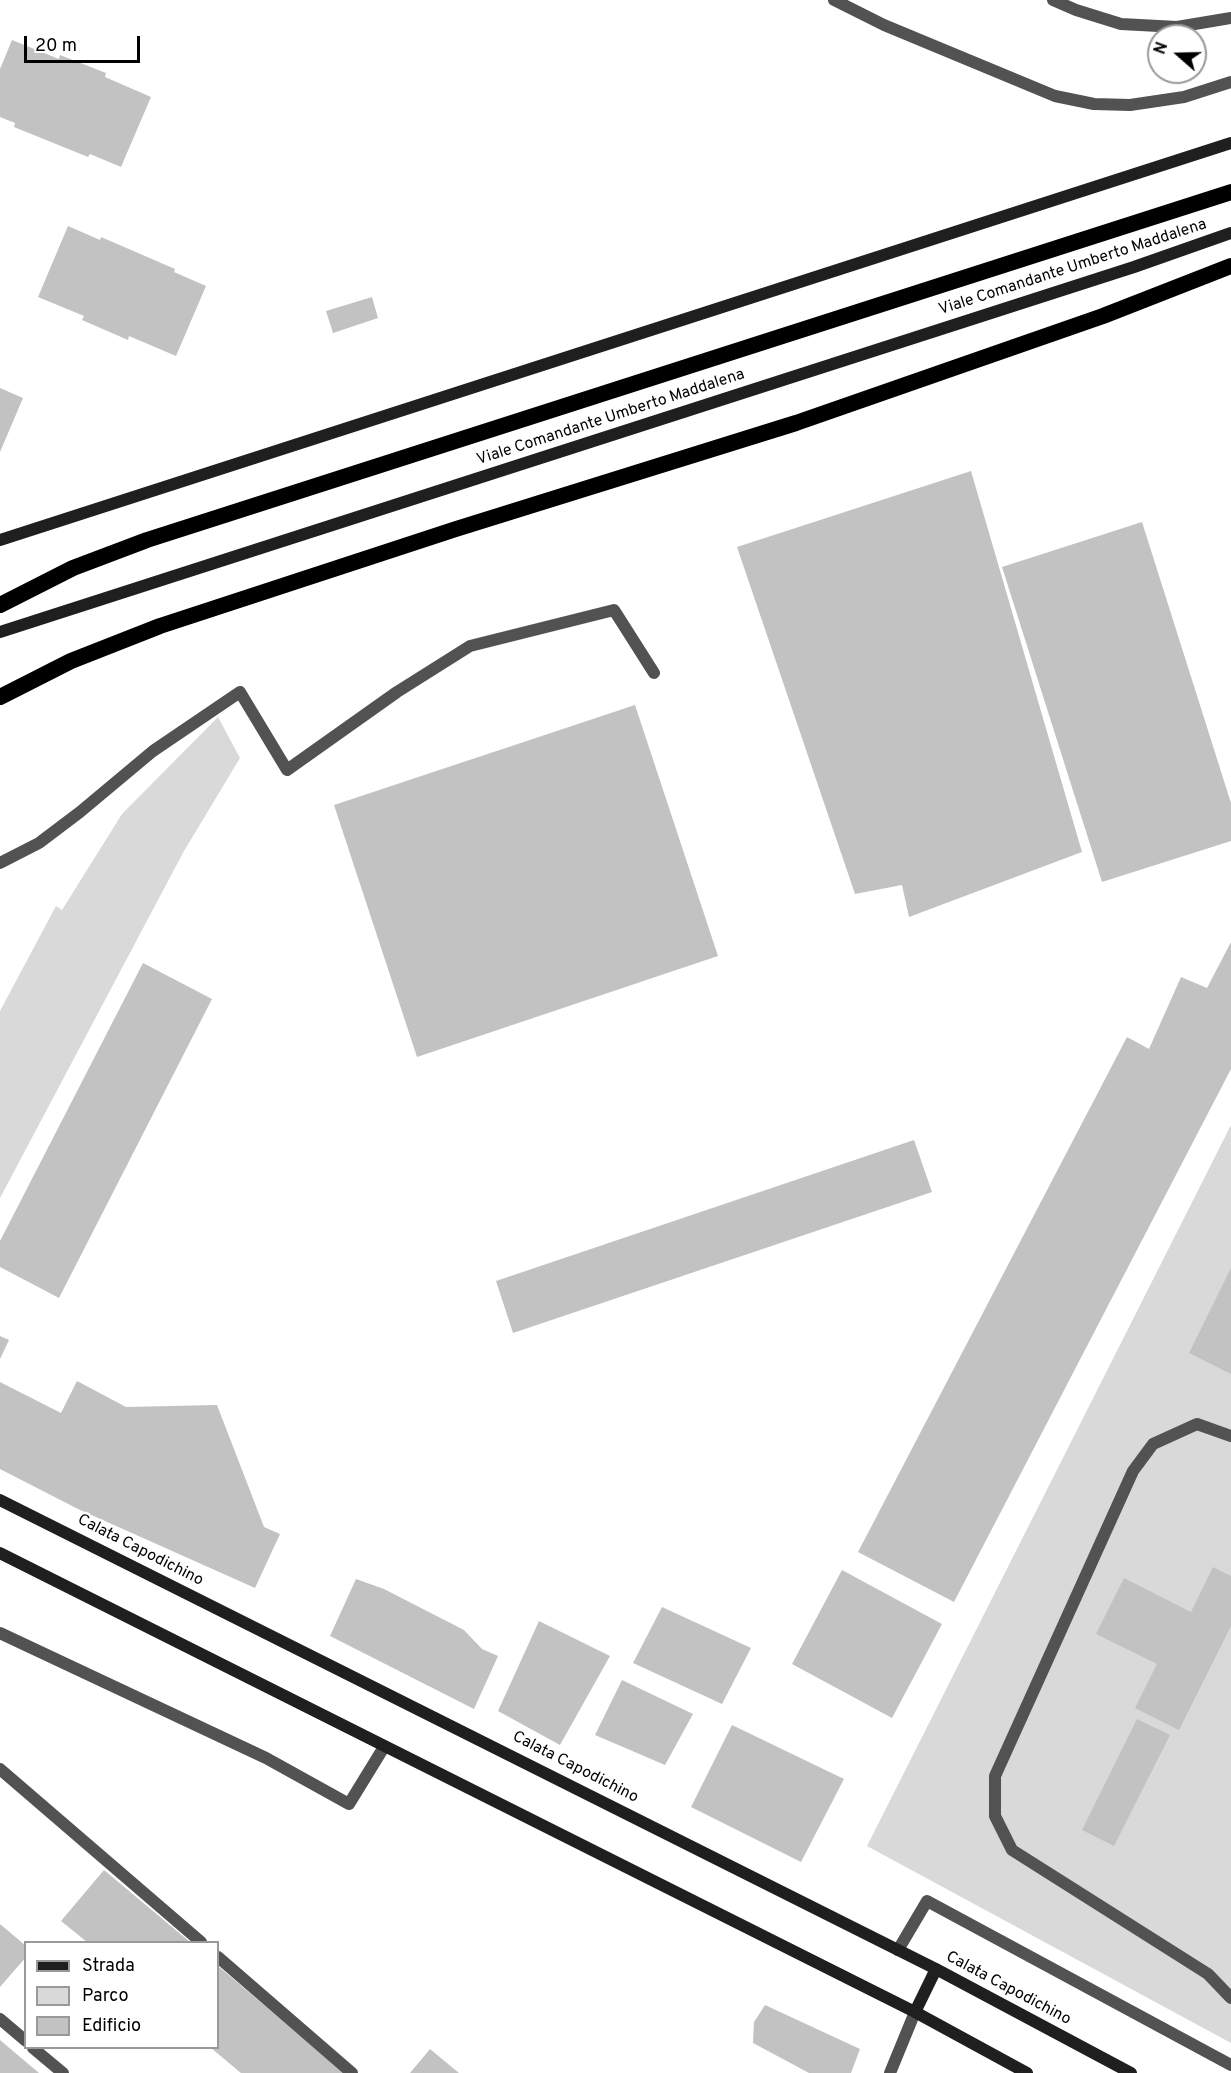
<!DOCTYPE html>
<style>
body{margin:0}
#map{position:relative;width:1231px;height:2073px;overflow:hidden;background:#fff;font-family:Overpass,sans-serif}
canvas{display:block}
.legend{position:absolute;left:24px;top:1941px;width:195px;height:108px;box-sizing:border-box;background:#fff;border:2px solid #999;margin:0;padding:8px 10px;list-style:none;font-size:18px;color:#000}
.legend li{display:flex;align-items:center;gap:12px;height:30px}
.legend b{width:30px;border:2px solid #999}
.north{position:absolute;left:1147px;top:24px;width:60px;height:60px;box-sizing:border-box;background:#fff;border:2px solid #999;border-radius:50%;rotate:290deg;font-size:16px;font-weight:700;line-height:24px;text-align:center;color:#000}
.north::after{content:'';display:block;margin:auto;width:21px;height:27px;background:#000;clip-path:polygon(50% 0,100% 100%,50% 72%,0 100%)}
.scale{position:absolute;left:24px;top:36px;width:116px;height:27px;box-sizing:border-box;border:3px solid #000;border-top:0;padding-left:8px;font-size:18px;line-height:21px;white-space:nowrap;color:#000;-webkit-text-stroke:4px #fff;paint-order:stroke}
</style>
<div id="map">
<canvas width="1231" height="2073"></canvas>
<ul class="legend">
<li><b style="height:8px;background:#1f1f1f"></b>Strada</li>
<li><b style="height:16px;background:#d9d9d9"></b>Parco</li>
<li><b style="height:16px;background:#c2c2c2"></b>Edificio</li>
</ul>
<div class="north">N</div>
<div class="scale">20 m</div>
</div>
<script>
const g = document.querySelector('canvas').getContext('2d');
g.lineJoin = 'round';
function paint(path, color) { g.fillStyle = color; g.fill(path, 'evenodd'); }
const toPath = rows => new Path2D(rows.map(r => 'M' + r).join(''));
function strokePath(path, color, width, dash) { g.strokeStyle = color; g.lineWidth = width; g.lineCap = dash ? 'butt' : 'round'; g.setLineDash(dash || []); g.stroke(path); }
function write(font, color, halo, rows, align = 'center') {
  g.font = font + ' Overpass,sans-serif'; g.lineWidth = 5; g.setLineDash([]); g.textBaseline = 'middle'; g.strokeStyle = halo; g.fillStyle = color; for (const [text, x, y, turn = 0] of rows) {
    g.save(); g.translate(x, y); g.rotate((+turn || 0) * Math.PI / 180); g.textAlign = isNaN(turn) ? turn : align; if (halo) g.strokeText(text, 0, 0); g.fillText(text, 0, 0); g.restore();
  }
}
paint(toPath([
 [218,717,240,758,184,851,0,1198,0,1011,56,906,62,910,122,814],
 [1231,1125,1231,2043,867,1846]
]), '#d9d9d9');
paint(toPath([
 [12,40,59,59,60,55,106,73,105,77,151,97,121,167,90,154,88,157,14,127,15,123,0,117,0,69],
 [68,226,100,240,101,237,175,269,174,272,206,286,176,356,129,336,128,340,82,320,84,316,38,297],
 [372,297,378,318,333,333,326,311],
 [0,388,23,398,0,452],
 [971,471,1082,852,909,917,902,885,855,894,737,547],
 [1142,522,1231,803,1231,841,1102,882,1002,567],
 [635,705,718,956,417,1057,334,805],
 [1231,942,1231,1069,954,1602,858,1552,1127,1037,1149,1049,1181,977,1207,988],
 [143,963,212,999,59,1298,0,1267,0,1241],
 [914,1140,932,1192,513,1333,496,1281],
 [1231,1268,1231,1374,1189,1353],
 [0,1336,9,1340,0,1359],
 [77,1381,126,1407,217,1405,264,1527,280,1534,255,1588,78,1509,0,1469,0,1382,61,1413],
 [1213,1567,1231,1576,1231,1626,1179,1730,1135,1708,1157,1664,1096,1634,1124,1578,1191,1612],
 [842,1570,942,1624,892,1718,792,1664],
 [356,1579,384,1589,464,1630,482,1649,498,1656,474,1709,330,1636],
 [662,1607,751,1648,722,1704,633,1663],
 [539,1621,610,1656,560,1745,498,1711],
 [622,1680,693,1714,665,1765,595,1735],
 [1137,1719,1170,1735,1114,1846,1082,1830],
 [732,1725,844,1779,801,1862,691,1807],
 [104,1870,190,1942,87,1942,61,1921],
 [0,1924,26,1946,26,1957,0,1987],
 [218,1966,344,2073,241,2073,211,2048,218,2048],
 [765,2005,860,2049,851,2073,809,2073,753,2043,754,2022],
 [0,2040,39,2073,0,2073],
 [430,2049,459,2073,410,2073]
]), '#c2c2c2');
strokePath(toPath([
 [834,0,884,25,1055,96,1094,104,1130,105,1184,97,1231,82],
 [1053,0,1076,10,1121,24,1177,27,1231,18],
 [0,863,39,843,80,812,153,751,240,692,287,770,397,692,470,646,614,610,654,673],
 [1231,1436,1197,1424,1153,1444,1133,1471,995,1776,995,1816,1012,1850,1208,1974,1231,1998],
 [0,1633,266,1758,349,1804,384,1747],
 [0,1769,201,1942],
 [898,1950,927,1901,1231,2065],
 [218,1957,352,2073],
 [0,2019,26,2041],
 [33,2048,63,2073]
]), '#525252', 12);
strokePath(toPath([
 [890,2073,915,2012]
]), '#525252', 12);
strokePath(toPath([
 [0,540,1231,143],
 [0,632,1134,267,1231,233],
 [0,1500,936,1969,1131,2073],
 [0,1553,915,2012,1027,2073],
 [915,2012,936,1969]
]), '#1f1f1f', 12);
strokePath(toPath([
 [0,605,73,568,147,540,1231,192],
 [0,697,71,661,160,626,456,529,796,423,1103,316,1231,266]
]), '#000', 16);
write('16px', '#000', '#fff', [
 ["Viale Comandante Umberto Maddalena",1073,268,-18],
 ["Viale Comandante Umberto Maddalena",611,418,-18],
 ["Calata Capodichino",140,1551,27],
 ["Calata Capodichino",575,1768,27],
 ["Calata Capodichino",1008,1989,28]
]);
</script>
